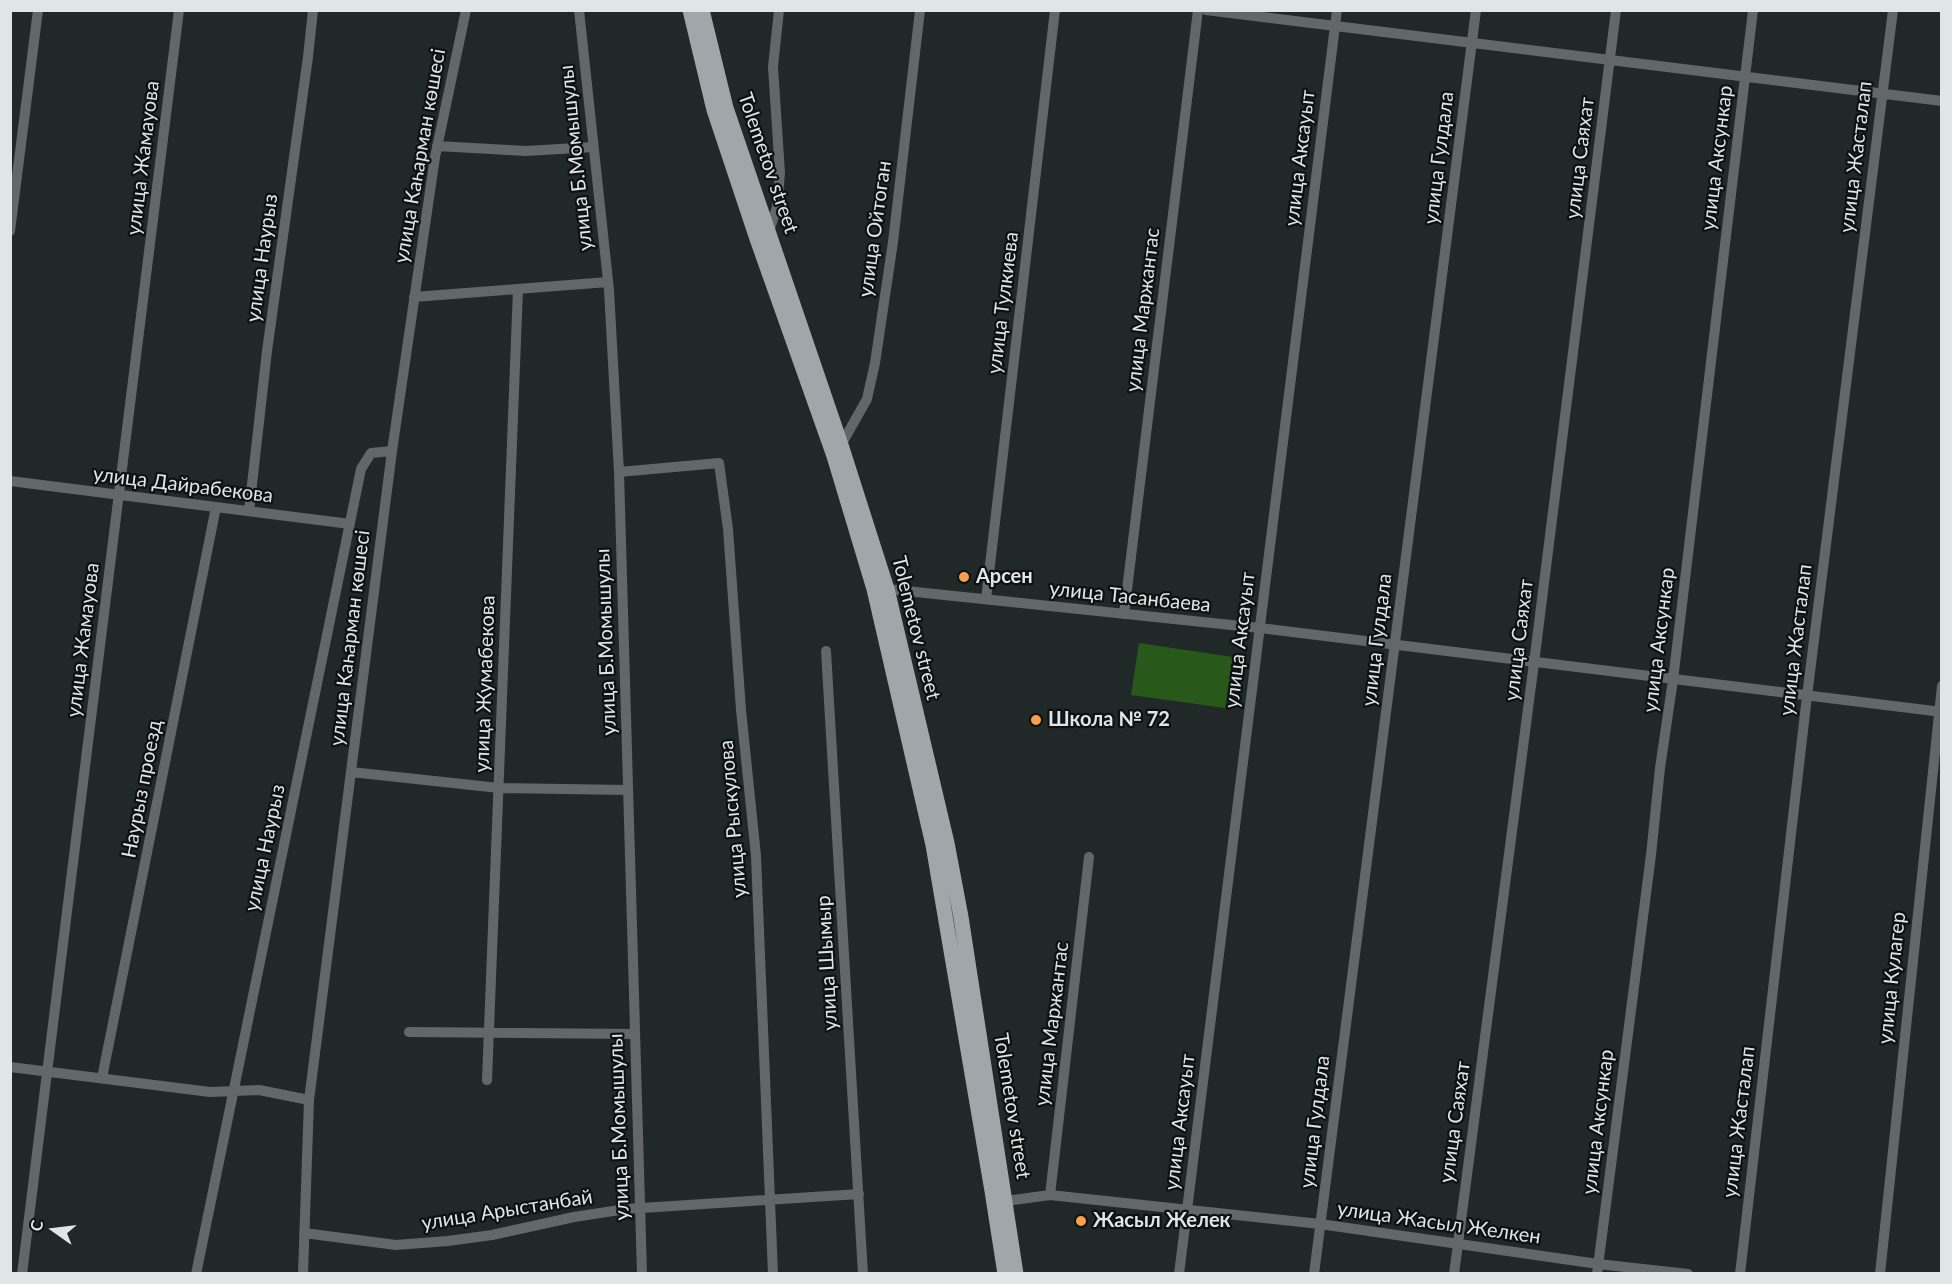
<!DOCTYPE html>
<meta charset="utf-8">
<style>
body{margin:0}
#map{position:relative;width:1952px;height:1284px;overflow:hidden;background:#202928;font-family:Lato,sans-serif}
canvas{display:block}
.frame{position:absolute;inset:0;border:12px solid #e0e6e6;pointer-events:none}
.north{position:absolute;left:24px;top:1200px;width:60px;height:60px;-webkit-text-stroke:4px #0d1110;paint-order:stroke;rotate:284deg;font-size:16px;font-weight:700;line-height:24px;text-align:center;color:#e0e6e6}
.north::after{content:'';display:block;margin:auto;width:21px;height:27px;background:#e0e6e6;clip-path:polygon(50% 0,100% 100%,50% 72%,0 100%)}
</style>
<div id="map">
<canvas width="1952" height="1284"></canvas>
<div class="frame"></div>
<div class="north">С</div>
</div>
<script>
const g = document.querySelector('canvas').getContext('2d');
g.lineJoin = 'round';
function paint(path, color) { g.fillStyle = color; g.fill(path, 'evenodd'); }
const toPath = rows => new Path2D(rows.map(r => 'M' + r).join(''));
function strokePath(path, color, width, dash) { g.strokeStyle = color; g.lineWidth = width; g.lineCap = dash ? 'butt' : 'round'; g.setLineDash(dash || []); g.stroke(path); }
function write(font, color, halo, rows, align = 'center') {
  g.font = font + ' Lato,sans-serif'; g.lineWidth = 4.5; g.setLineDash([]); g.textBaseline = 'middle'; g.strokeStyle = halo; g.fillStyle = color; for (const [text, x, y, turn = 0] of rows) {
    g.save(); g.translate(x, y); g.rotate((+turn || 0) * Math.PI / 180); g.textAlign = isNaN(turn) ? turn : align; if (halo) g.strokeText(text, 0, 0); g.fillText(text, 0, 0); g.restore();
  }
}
paint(toPath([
 [1139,643,1233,657,1225,708,1131,695]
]), '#29591a');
strokePath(toPath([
 [579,10,609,290,619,472,642,1274],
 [1206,10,1942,101],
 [437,146,526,151,593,147],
 [10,231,38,10],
 [768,234,777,207,780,173,773,67,779,10],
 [414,297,608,282],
 [841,445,867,399,875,363,893,242,920,10],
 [619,472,719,463,728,529,741,710,756,856,773,1274],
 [10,481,350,524],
 [249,511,267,351,308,57,313,10],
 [887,589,1260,628,1942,712],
 [986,599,1055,10],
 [1124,614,1198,10],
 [826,651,863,1274],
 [351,772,499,788,628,790],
 [409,1032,635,1034],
 [10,1067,210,1092,259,1090,309,1100],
 [102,1078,216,507],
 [487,1080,518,289],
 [1050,1195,1089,857],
 [1006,1201,1050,1195,1320,1224,1598,1264,1688,1274],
 [304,1233,396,1245,448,1241,492,1235,574,1217,626,1209,859,1194],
 [22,1274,179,10],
 [196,1274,361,469,371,453,392,451],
 [303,1274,309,1100,392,451,435,157,466,10],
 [1179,1274,1337,10],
 [1314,1274,1476,10],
 [1454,1274,1534,663,1616,10],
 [1597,1274,1651,855,1660,768,1673,680,1753,10],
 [1740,1274,1807,696,1893,10],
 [1880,1274,1942,686]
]), '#636768', 10);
strokePath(toPath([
 [690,10,714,110,757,239,834,456,874,589,933,845,992,1191,1005,1274],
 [702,10,726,108,841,445,887,589,947,843,961,917,1016,1274]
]), '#9fa7aa', 15);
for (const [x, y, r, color] of [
 [964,577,6,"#fa9f4e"],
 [1036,720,6,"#fa9f4e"],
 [1081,1221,6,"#fa9f4e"]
]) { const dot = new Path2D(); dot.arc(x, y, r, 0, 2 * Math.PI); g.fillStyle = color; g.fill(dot); strokePath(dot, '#0d1110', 2); }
write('20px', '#e0e6e6', '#0d1110', [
 ["улица Каһарман көшесі",420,156,-80],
 ["улица Жасталап",1856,157,-83],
 ["улица Жамауова",143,158,-83],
 ["улица Б.Момышулы",576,158,-96],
 ["улица Аксауыт",1300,158,-83],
 ["улица Гулдала",1439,158,-83],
 ["улица Саяхат",1580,158,-83],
 ["улица Аксункар",1717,158,-83],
 ["Tolemetov street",768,163,71],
 ["улица Ойтоган",875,229,-82],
 ["улица Наурыз",262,258,-82],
 ["улица Тулкиева",1003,303,-83],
 ["улица Маржантас",1143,310,-83],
 ["улица Дайрабекова",183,485,7],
 ["улица Тасанбаева",1130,597,6],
 ["Tolemetov street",916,628,76],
 ["улица Каһарман көшесі",350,638,-83],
 ["улица Жамауова",83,640,-83],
 ["улица Аксауыт",1240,640,-83],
 ["улица Гулдала",1377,640,-83],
 ["улица Саяхат",1519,640,-83],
 ["улица Аксункар",1659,640,-83],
 ["улица Жасталап",1796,640,-83],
 ["улица Б.Момышулы",606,642,-92],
 ["улица Жумабекова",485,684,-88],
 ["Наурыз проезд",142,789,-79],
 ["улица Рыскулова",733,819,-95],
 ["улица Наурыз",265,848,-78],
 ["улица Шымыр",827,963,-93],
 ["улица Кулагер",1892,978,-84],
 ["улица Маржантас",1052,1024,-83],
 ["Tolemetov street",1012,1106,81],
 ["улица Аксауыт",1180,1122,-83],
 ["улица Гулдала",1315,1122,-83],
 ["улица Саяхат",1455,1122,-82],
 ["улица Аксункар",1598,1122,-83],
 ["улица Жасталап",1739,1122,-83],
 ["улица Б.Момышулы",619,1127,-92],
 ["улица Арыстанбай",507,1210,-9],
 ["улица Жасыл Желкен",1439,1223,8]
]);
write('bold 20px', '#e0e6e6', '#0d1110', [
 ["Арсен",976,577],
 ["Школа № 72",1048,720],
 ["Жасыл Желек",1093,1221]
], 'left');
</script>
